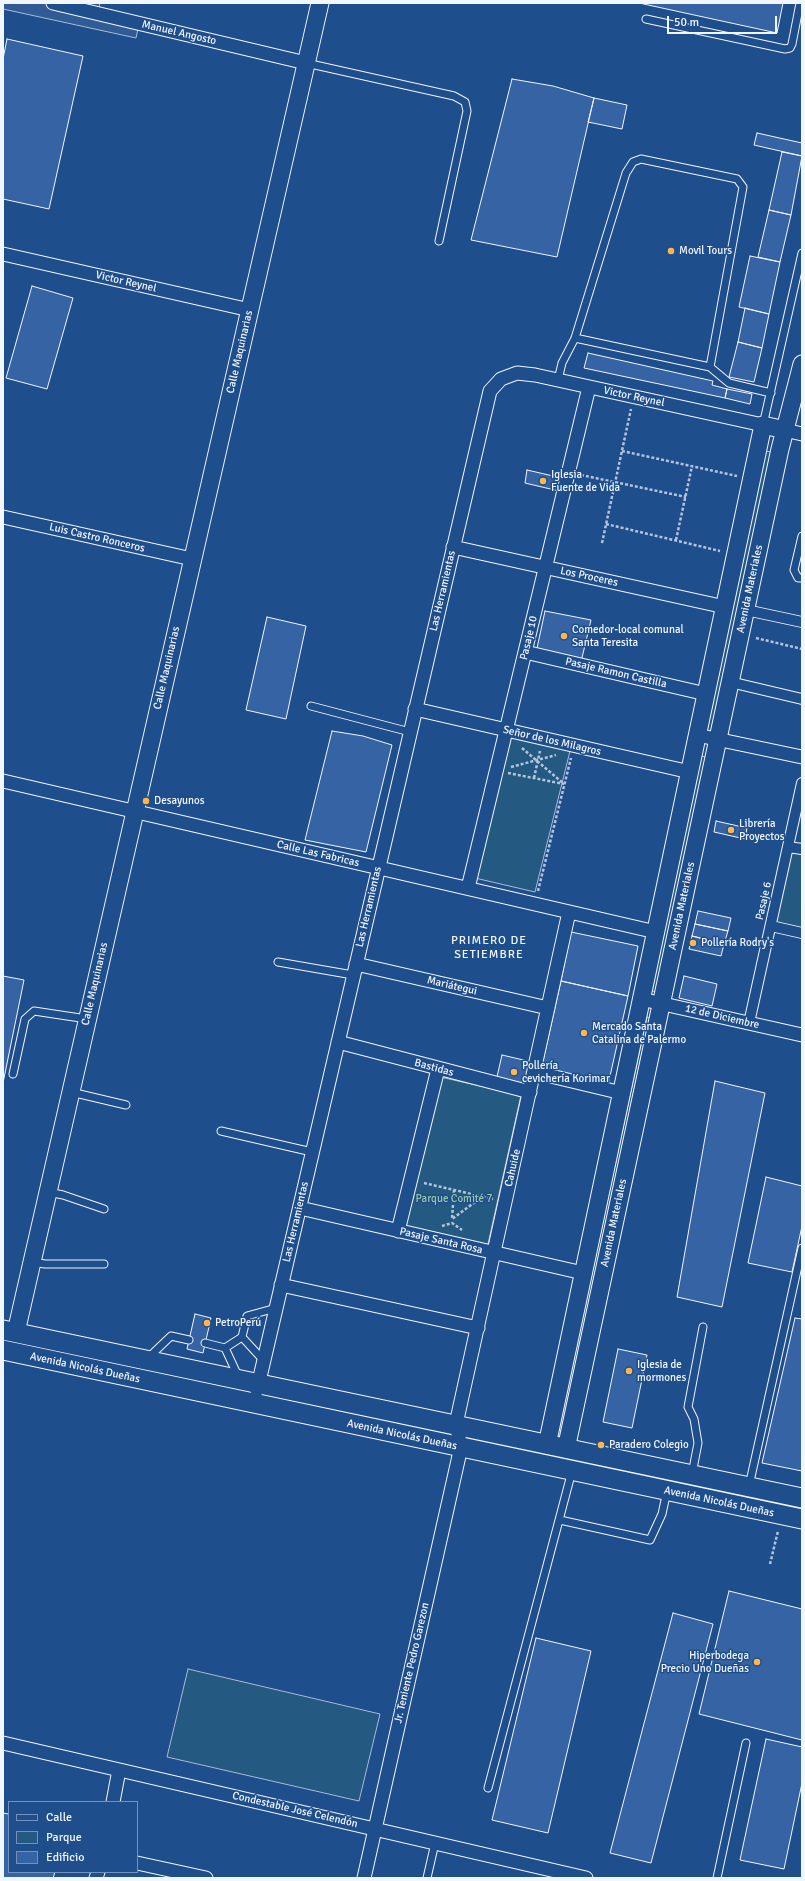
<!DOCTYPE html>
<meta charset="utf-8">
<style>
body{margin:0}
#map{position:relative;width:805px;height:1881px;overflow:hidden;background:#1f4e8c;font-family:Signika,sans-serif}
canvas{display:block}
.frame{position:absolute;inset:0;border:4px solid #f2f6ff;pointer-events:none}
.legend{position:absolute;left:8px;top:1801px;width:130px;height:72px;box-sizing:border-box;background:#1f4e8c;border:1px solid #7391ba;margin:0;padding:5px 7px;list-style:none;font-size:12px;color:#f2f6ff}
.legend li{display:flex;align-items:center;gap:8px;height:20px}
.legend b{width:20px;border:1px solid #7391ba}
.scale{position:absolute;left:667px;top:16px;width:110px;height:18px;box-sizing:border-box;border:2px solid #f2f6ff;border-top:0;padding-left:5px;font-size:12px;line-height:14px;white-space:nowrap;color:#f2f6ff;-webkit-text-stroke:3px #1f4e8c;paint-order:stroke}
</style>
<div id="map">
<canvas width="805" height="1881"></canvas>
<div class="frame"></div>
<ul class="legend">
<li><b style="height:5px;background:#1f4e8c"></b>Calle</li>
<li><b style="height:11px;background:#245a82"></b>Parque</li>
<li><b style="height:11px;background:#3563a3"></b>Edificio</li>
</ul>
<div class="scale">50 m</div>
</div>
<script>
const g = document.querySelector('canvas').getContext('2d');
g.lineJoin = 'round';
function paint(path, color) { g.fillStyle = color; g.fill(path, 'evenodd'); }
const toPath = rows => new Path2D(rows.map(r => 'M' + r).join(''));
function strokePath(path, color, width, dash) { g.strokeStyle = color; g.lineWidth = width; g.lineCap = dash ? 'butt' : 'round'; g.setLineDash(dash || []); g.stroke(path); }
function write(font, color, halo, rows, align = 'center') {
  g.font = font + ' Signika,sans-serif'; g.lineWidth = 3; g.setLineDash([]); g.textBaseline = 'middle'; g.strokeStyle = halo; g.fillStyle = color; for (const [text, x, y, turn = 0] of rows) {
    g.save(); g.translate(x, y); g.rotate((+turn || 0) * Math.PI / 180); g.textAlign = isNaN(turn) ? turn : align; if (halo) g.strokeText(text, 0, 0); g.fillText(text, 0, 0); g.restore();
  }
}
const green = toPath([
 [765,451,778,453,719,734,707,731,765,451],
 [511,736,570,751,535,892,475,878,511,736],
 [700,756,715,758,666,994,652,991,700,756],
 [791,851,802,854,802,930,775,924,791,851],
 [647,1017,658,1020,568,1431,558,1430,647,1017],
 [440,1077,521,1095,486,1253,400,1234,440,1077],
 [188,1669,380,1714,359,1801,167,1757,188,1669]
]);
paint(green, '#245a82');
strokePath(green, '#a8bbd7', 1);
const parking = toPath([
 [3,3,100,3,98,13,139,24,136,38,3,9,3,3]
]);
paint(parking, '#305b95');
strokePath(parking, '#a8bbd7', 1);
const building = toPath([
 [639,3,783,3,777,33,639,3],
 [7,39,83,56,49,209,3,199,3,59,7,39],
 [512,79,553,86,594,98,557,257,471,240,512,79],
 [594,98,627,105,622,129,588,122,594,98],
 [757,133,802,143,802,156,754,145,757,133],
 [782,152,802,156,791,215,769,210,782,152],
 [769,210,791,215,780,262,758,257,769,210],
 [750,256,780,262,769,314,739,307,750,256],
 [32,286,73,298,47,389,6,378,32,286],
 [745,308,769,314,762,348,738,342,745,308],
 [738,342,762,348,754,382,729,377,738,342],
 [588,353,713,381,712,385,727,389,725,398,584,368,588,353],
 [727,389,752,394,750,404,725,398,727,389],
 [527,470,562,478,559,491,525,483,527,470],
 [545,611,591,620,581,662,536,653,545,611],
 [267,617,306,626,286,719,246,710,267,617],
 [332,731,363,736,392,745,366,852,305,840,332,731],
 [716,821,747,828,745,839,714,832,716,821],
 [698,911,731,918,728,931,695,924,698,911],
 [695,924,728,931,724,944,692,936,695,924],
 [571,932,638,946,628,996,561,981,571,932],
 [692,936,724,944,721,956,689,949,692,936],
 [3,976,24,980,3,1083,3,976],
 [684,976,717,984,712,1006,679,998,684,976],
 [561,981,628,996,608,1085,541,1070,561,981],
 [502,1055,532,1062,527,1087,496,1081,502,1055],
 [715,1081,765,1093,722,1307,677,1297,715,1081],
 [766,1177,802,1186,802,1226,792,1272,748,1263,766,1177],
 [195,1314,211,1318,203,1353,187,1349,195,1314],
 [795,1318,802,1319,802,1471,762,1463,795,1318],
 [618,1349,647,1355,632,1428,603,1422,618,1349],
 [729,1591,802,1609,802,1740,699,1714,729,1591],
 [673,1613,713,1624,651,1863,610,1853,673,1613],
 [536,1638,591,1651,548,1833,492,1820,536,1638],
 [766,1739,802,1747,802,1783,784,1869,740,1860,766,1739],
 [3,1813,9,1814,9,1872,55,1872,53,1878,3,1878,3,1813]
]);
paint(building, '#3563a3');
strokePath(building, '#f2f6ff', 1);
const service = toPath([
 [646,19,785,49,790,48,792,44,800,3],
 [306,63,454,96,465,102,467,111,439,241],
 [575,338,710,367,729,383,771,393],
 [558,380,562,363,575,338,626,173,633,162,641,159,737,179,743,187,710,367],
 [763,425,802,253],
 [802,536,794,570,798,578,802,578],
 [311,706,410,732],
 [278,962,353,975],
 [13,1074,25,1019,34,1011,87,1019],
 [71,1092,126,1105],
 [221,1131,312,1152],
 [48,1192,63,1195,104,1209],
 [32,1262,45,1264,104,1264],
 [205,1343,225,1348,238,1376],
 [225,1348,242,1337],
 [148,1358,171,1336,189,1340],
 [264,1361,242,1337,247,1316,276,1308],
 [692,1474,698,1443,694,1419,688,1407,703,1327],
 [749,1486,802,1248],
 [560,1520,650,1540,662,1514,667,1491],
 [488,1788,572,1471],
 [427,1878,435,1843],
 [717,1878,746,1743]
]);
const pedestrian = toPath([
 [746,610,802,622],
 [730,682,802,699],
 [788,847,802,849],
 [771,926,802,933],
 [749,1023,802,783]
]);
const minor = toPath([
 [53,3,306,63],
 [3,254,250,310],
 [785,430,802,434],
 [3,517,192,559],
 [453,547,725,607],
 [525,652,706,694],
 [415,709,690,772],
 [697,735,802,757],
 [3,781,656,932],
 [468,888,589,387],
 [356,964,548,1008],
 [641,999,802,1035],
 [338,1042,530,1092],
 [534,1072,622,1093],
 [300,1208,583,1273],
 [398,1231,438,1069],
 [281,1285,478,1328],
 [257,1390,490,391,501,379,517,373,535,375,763,425],
 [3,1743,586,1878],
 [113,1802,119,1770],
 [137,1863,206,1878],
 [96,1878,98,1872],
 [364,1878,461,1447,456,1424,569,912]
]);
const tertiary = toPath([
 [16,1332,320,3],
 [547,1445,763,425,785,430],
 [566,1449,780,449,802,364]
]);
const secondary = toPath([
 [3,1330,802,1498],
 [3,1350,802,1519]
]);
strokePath(service, '#f2f6ff', 9);
strokePath(pedestrian, '#f2f6ff', 12);
strokePath(minor, '#f2f6ff', 15);
strokePath(tertiary, '#f2f6ff', 19);
strokePath(secondary, '#f2f6ff', 21);
strokePath(toPath([
 [622,451,737,476],
 [581,475,686,497],
 [606,524,720,551],
 [676,540,692,466],
 [602,543,631,409],
 [756,638,802,649],
 [522,748,564,784],
 [511,767,556,755],
 [508,773,564,784],
 [534,778,540,751],
 [538,891,571,758],
 [424,1183,493,1199],
 [454,1190,452,1219,482,1197],
 [442,1226,452,1223,462,1230],
 [770,1564,778,1531]
]), '#b3c4dc', 2.5, [3, 2]);
strokePath(service, '#1f4e8c', 7);
strokePath(pedestrian, '#1f4e8c', 10);
strokePath(minor, '#1f4e8c', 13);
strokePath(tertiary, '#1f4e8c', 17);
strokePath(secondary, '#1f4e8c', 19);
for (const [x, y, r, color] of [
 [671,251,4,"#ffb74d"],
 [543,481,4,"#ffb74d"],
 [564,636,4,"#ffb74d"],
 [146,801,4,"#ffb74d"],
 [731,830,4,"#ffb74d"],
 [693,943,4,"#ffb74d"],
 [584,1033,4,"#ffb74d"],
 [514,1072,4,"#ffb74d"],
 [207,1323,4,"#ffb74d"],
 [629,1371,4,"#ffb74d"],
 [601,1445,4,"#ffb74d"],
 [757,1662,4,"#ffb74d"]
]) { const dot = new Path2D(); dot.arc(x, y, r, 0, 2 * Math.PI); g.fillStyle = color; g.fill(dot); strokePath(dot, '#1f4e8c', 1.5); }
write('11px', '#f2f6ff', '#1f4e8c', [
 ["Manuel Angosto",179,33,13],
 ["Victor Reynel",126,282,13],
 ["Calle Maquinarias",240,352,-77],
 ["Victor Reynel",634,397,12],
 ["Luis Castro Ronceros",97,538,13],
 ["Los Proceres",589,577,12],
 ["Avenida Materiales",750,589,-78],
 ["Las Herramientas",443,591,-77],
 ["Pasaje 10",529,638,-77],
 ["Calle Maquinarias",167,668,-77],
 ["Pasaje Ramon Castilla",616,673,13],
 ["Señor de los Milagros",552,741,13],
 ["Calle Las Fabricas",318,854,13],
 ["Pasaje 6",764,901,-77],
 ["Avenida Materiales",682,906,-78],
 ["Las Herramientas",369,907,-77],
 ["Calle Maquinarias",95,984,-77],
 ["Mariátegui",452,986,13],
 ["12 de Diciembre",722,1017,13],
 ["Bastidas",434,1068,15],
 ["Cahuide",513,1168,-77],
 ["Las Herramientas",296,1222,-77],
 ["Avenida Materiales",614,1223,-78],
 ["Pasaje Santa Rosa",441,1241,13],
 ["Avenida Nicolás Dueñas",85,1368,12],
 ["Avenida Nicolás Dueñas",402,1435,12],
 ["Avenida Nicolás Dueñas",719,1502,12],
 ["Jr. Teniente Pedro Garezon",412,1663,-77],
 ["Condestable José Celendón",295,1810,13]
]);
write('11px', '#f2f6ff', '#1f4e8c', [
 ["Movil Tours",679,251],
 ["Iglesia",551,475],
 ["Fuente de Vida",551,488],
 ["Comedor-local comunal",572,630],
 ["Santa Teresita",572,643],
 ["Desayunos",154,801],
 ["Librería",739,824],
 ["Proyectos",739,837],
 ["Pollería Rodry's",701,943],
 ["Mercado Santa",592,1027],
 ["Catalina de Palermo",592,1040],
 ["Pollería",522,1066],
 ["cevichería Korimar",522,1079],
 ["PetroPerú",215,1323],
 ["Iglesia de",637,1365],
 ["mormones",637,1378],
 ["Paradero Colegio",609,1445],
 ["Hiperbodega",749,1656,"right"],
 ["Precio Uno Dueñas",749,1669,"right"]
], 'left');
write('11px', '#97c8a6', '#1f4e8c', [
 ["Parque Comité 7",454,1199]
]);
g.letterSpacing = '1px';
write('12px', '#f2f6ff', '#1f4e8c', [
 ["PRIMERO DE",489,941],
 ["SETIEMBRE",489,955]
]);
g.letterSpacing = '0px';
</script>
